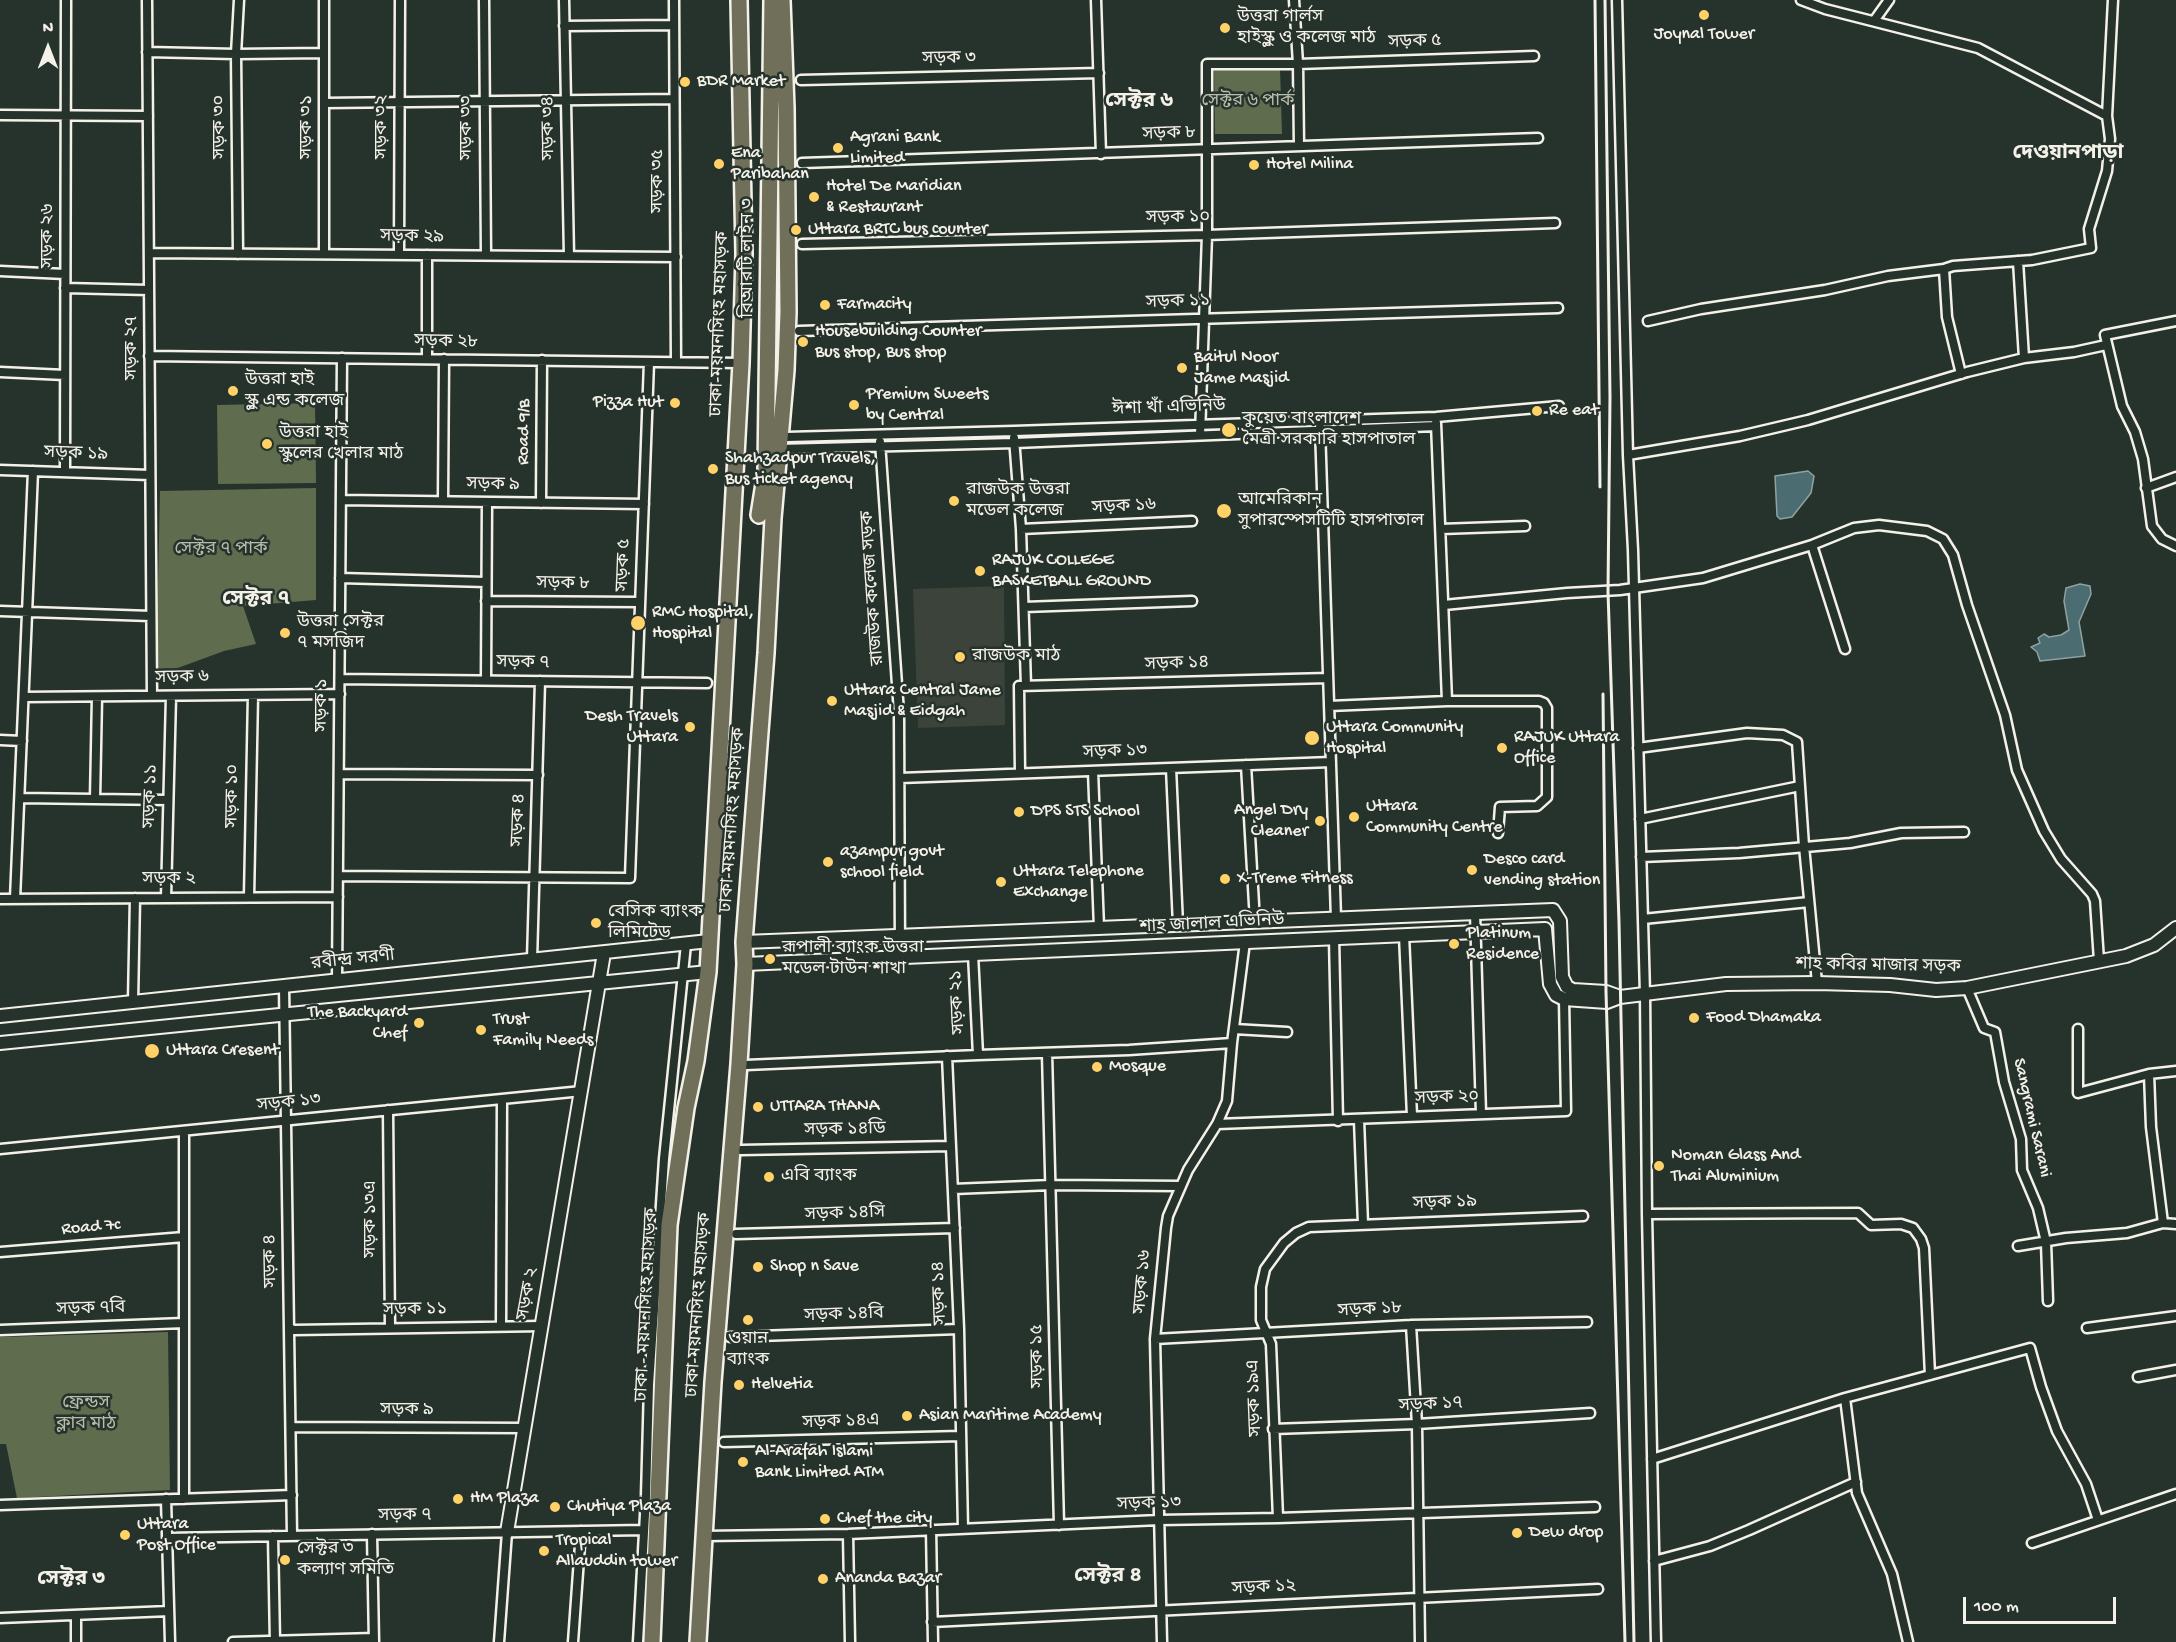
<!DOCTYPE html>
<meta charset="utf-8">
<style>
body{margin:0}
#map{position:relative;width:2176px;height:1642px;overflow:hidden;background:#26332d;font-family:"Gochi Hand",sans-serif}
canvas{display:block}
.north{position:absolute;left:18px;top:18px;width:60px;height:60px;-webkit-text-stroke:4px #26332d;paint-order:stroke;rotate:0deg;font-size:16px;font-weight:700;line-height:24px;text-align:center;color:#f4f1e8}
.north::after{content:'';display:block;margin:auto;width:21px;height:27px;background:#f4f1e8;clip-path:polygon(50% 0,100% 100%,50% 72%,0 100%)}
.scale{position:absolute;left:1963px;top:1597px;width:153px;height:27px;box-sizing:border-box;border:3px solid #f4f1e8;border-top:0;padding-left:8px;font-size:18px;line-height:21px;white-space:nowrap;color:#f4f1e8;-webkit-text-stroke:4px #26332d;paint-order:stroke}
</style>
<div id="map">
<canvas width="2176" height="1642"></canvas>
<div class="north">N</div>
<div class="scale">100 m</div>
</div>
<script>
const g = document.querySelector('canvas').getContext('2d');
g.lineJoin = 'round';
function paint(path, color) { g.fillStyle = color; g.fill(path, 'evenodd'); }
const toPath = rows => new Path2D(rows.map(r => 'M' + r).join(''));
function strokePath(path, color, width, dash) { g.strokeStyle = color; g.lineWidth = width; g.lineCap = dash ? 'butt' : 'round'; g.setLineDash(dash || []); g.stroke(path); }
function write(font, color, halo, rows, align = 'center') {
  g.font = font + ' "Gochi Hand","Noto Sans Bengali",sans-serif'; g.lineWidth = 5; g.setLineDash([]); g.textBaseline = 'middle'; g.strokeStyle = halo; g.fillStyle = color; for (const [text, x, y, turn = 0] of rows) {
    g.save(); g.translate(x, y); g.rotate((+turn || 0) * Math.PI / 180); g.textAlign = isNaN(turn) ? turn : align; if (halo) g.strokeText(text, 0, 0); g.fillText(text, 0, 0); g.restore();
  }
}
paint(toPath([
 [1004,586,1005,725,918,728,913,589]
]), '#3c433a');
paint(toPath([
 [1280,69,1282,134,1215,134,1214,70],
 [315,403,316,483,218,484,217,405],
 [316,488,316,600,243,606,256,644,224,651,156,676,160,491],
 [168,1332,170,1490,17,1498,6,1444,0,1444,0,1337]
]), '#606c4e');
const water = toPath([
 [1808,471,1814,476,1811,493,1792,517,1780,519,1777,516,1775,476,1808,471],
 [2080,584,2090,586,2091,594,2079,622,2085,656,2040,661,2037,652,2031,647,2040,643,2038,638,2044,634,2049,637,2061,635,2069,630,2064,601,2066,588,2080,584]
]);
paint(water, '#4b6d72');
strokePath(water, '#8fa2a1', 1.5);
const street = toPath([
 [147,0,152,696],
 [484,0,486,255],
 [564,0,569,256],
 [674,0,676,362],
 [1096,0,1101,154],
 [1294,0,1298,64,1299,146],
 [1617,0,1628,455,1633,550,1645,994,1647,1214,1656,1642],
 [1801,0,1825,9,1978,48,2107,116],
 [1874,21,1889,0],
 [564,26,674,25],
 [147,52,236,54,324,53],
 [801,80,1099,73],
 [324,103,674,99],
 [0,115,148,116],
 [802,163,1538,138],
 [802,244,1207,235,1555,223],
 [149,253,676,257],
 [238,254,236,54,239,0],
 [324,254,324,0],
 [399,254,400,0],
 [427,255,427,359],
 [2018,261,2024,358],
 [1944,269,1947,317,1961,374],
 [0,271,65,274],
 [65,288,149,290],
 [1648,321,1701,309,1825,290,1888,276,1944,269,1953,266,2032,260,2091,248,2089,229,2107,171,2110,139,2107,116,2113,0],
 [2176,321,2105,335,2122,406,2135,432,2143,459,2152,526,2162,539,2176,546],
 [799,331,1558,308],
 [149,356,741,363],
 [0,372,65,375],
 [1436,423,1447,701],
 [1320,427,1336,918],
 [781,435,787,437,1014,431,1436,417,1559,406],
 [1200,435,1207,235,1207,64,1298,64,1534,56],
 [1014,438,1021,529,1026,686],
 [880,442,899,713,900,957],
 [779,449,1015,443,1436,426],
 [1628,455,1740,436,1808,420,1967,372,2024,358,2074,352,2106,345],
 [0,470,150,475],
 [65,471,66,0],
 [2146,488,2176,477],
 [341,500,644,504],
 [443,501,444,359],
 [541,503,542,360],
 [1021,529,1192,521],
 [1441,529,1525,526],
 [1812,545,1845,649],
 [340,578,486,582],
 [486,601,640,602],
 [1444,605,1567,593,1620,590,1703,578,1812,545,1854,528,1879,525,1927,531,1943,539,1953,555,1967,605,2005,715,2017,770,2044,831,2061,859,2092,894,2095,901,2099,961],
 [1024,607,1192,601],
 [0,611,151,616],
 [340,679,707,683],
 [486,680,487,502],
 [24,697,340,694],
 [1329,706,1447,701,1539,701,1544,703,1547,708,1547,797,1537,806,1500,807,1498,833],
 [0,740,22,741],
 [1638,748,1747,733,1783,735,1797,742,1804,846,1817,983],
 [1246,765,1255,922],
 [1171,768,1178,925],
 [1093,771,1099,928],
 [1020,773,1019,686,1328,678],
 [339,774,538,775],
 [900,778,1331,762],
 [20,798,168,800],
 [95,799,97,697],
 [1640,819,1800,786],
 [1641,857,1739,853,1850,843,1901,833,1964,832],
 [338,876,630,878,649,362],
 [249,897,253,695],
 [166,898,171,696],
 [0,899,338,897],
 [15,899,33,471],
 [1475,913,1481,1114],
 [1643,919,1809,902],
 [1404,935,1412,1116],
 [1334,938,1338,1121],
 [532,960,540,681],
 [337,981,342,358],
 [284,986,292,1536],
 [1967,988,1984,1028,1995,1032,2004,1082,2021,1139,2022,1170,2038,1208,2046,1242,2048,1301],
 [133,1002,135,898],
 [1234,1029,1287,1032],
 [2078,1029,2078,1093,2149,1074],
 [1047,1053,1059,1525],
 [947,1056,959,1329,963,1529],
 [746,1065,978,1055,973,954,978,1055,1129,1050,1232,1043],
 [2176,1071,2149,1074,2151,1127,2163,1223,2176,1224],
 [388,1110,390,1328],
 [1359,1120,1363,1224],
 [1217,1124,1566,1111,1564,999],
 [0,1149,582,1091],
 [741,1150,951,1146],
 [953,1189,1051,1185,1181,1186],
 [1647,1214,1858,1213,1871,1225,1901,1224,1913,1228,1921,1239,1924,1248,1930,1375],
 [736,1234,955,1228],
 [2018,1246,2066,1238,2127,1233,2163,1223],
 [0,1252,184,1237],
 [1411,1325,1417,1424,1420,1642],
 [501,1326,502,1099],
 [289,1328,294,1330,542,1326],
 [2087,1328,2176,1316],
 [0,1330,184,1323],
 [730,1337,959,1329],
 [1155,1339,1411,1325,1587,1322],
 [2138,1377,2176,1370],
 [291,1425,293,1427,525,1428],
 [1273,1429,1417,1424,1590,1413],
 [724,1442,960,1436],
 [1652,1459,1845,1398],
 [166,1499,170,1642],
 [184,1499,184,1131],
 [0,1505,292,1495],
 [1278,1518,1271,1344,1261,1320,1261,1287,1265,1269,1284,1243,1296,1233,1309,1227,1583,1216],
 [931,1529,933,1642],
 [372,1534,374,1642],
 [848,1534,850,1642],
 [273,1536,275,1642],
 [704,1536,848,1534,1159,1520,1278,1518,1595,1507],
 [167,1538,644,1530],
 [2032,1543,2176,1494],
 [1654,1561,1710,1546,1749,1530,1856,1482],
 [76,1615,76,1642],
 [0,1618,169,1611],
 [932,1622,1598,1589],
 [233,1642,374,1638],
 [499,1642,507,1532],
 [573,1642,581,1531],
 [638,1642,646,1496,649,1385,664,1159,686,944],
 [1162,1642,1155,1339,1166,1228,1168,1216,1188,1170,1217,1124,1227,1101,1232,1043,1245,942],
 [1908,1642,1892,1574,1857,1493,1845,1398,2030,1348,2041,1387,2057,1431,2086,1484,2098,1520]
]);
const secondary = toPath([
 [744,942,1553,910,1560,921,1562,977,1567,987,1573,990,1606,992,1620,997,1726,984,1817,983,1890,985,1936,990,1967,988,2126,956,2154,945,2176,928],
 [745,964,1545,929,1550,984,1556,995,1564,999,1607,1002,1620,997],
 [0,1016,709,941],
 [0,1043,708,972],
 [507,1532,604,953]
]);
const highway = toPath([
 [759,515,766,471,772,0],
 [652,1642,669,1225,686,1108,696,1061,708,972,741,363,744,254,739,0],
 [698,1642,713,1382,739,1064,745,964,744,942,766,653,773,518,786,370,788,312,786,108,782,0]
]);
strokePath(street, '#f4f1e8', 13);
strokePath(secondary, '#f4f1e8', 16);
strokePath(highway, '#f4f1e8', 20);
strokePath(street, '#26332d', 8);
strokePath(secondary, '#26332d', 12);
strokePath(highway, '#706f59', 15);
strokePath(toPath([
 [1595,0,1600,487],
 [1605,0,1610,397,1608,592,1619,922,1634,1642],
 [1603,694,1606,992,1625,1642]
]), '#f4f1e8', 3);
for (const [x, y, r, color] of [
 [1704,15,6,"#ffd166"],
 [1225,28,6,"#ffd166"],
 [685,82,6,"#ffd166"],
 [838,148,6,"#ffd166"],
 [719,164,6,"#ffd166"],
 [1254,165,6,"#ffd166"],
 [814,197,6,"#ffd166"],
 [796,230,6,"#ffd166"],
 [825,305,6,"#ffd166"],
 [803,342,6,"#ffd166"],
 [1182,368,6,"#ffd166"],
 [233,391,6,"#ffd166"],
 [675,403,6,"#ffd166"],
 [854,405,6,"#ffd166"],
 [1537,411,6,"#ffd166"],
 [1229,430,8,"#ffd166"],
 [267,444,6,"#ffd166"],
 [713,469,6,"#ffd166"],
 [954,501,6,"#ffd166"],
 [1224,511,8,"#ffd166"],
 [980,571,6,"#ffd166"],
 [638,623,8,"#ffd166"],
 [285,633,6,"#ffd166"],
 [960,657,6,"#ffd166"],
 [832,701,6,"#ffd166"],
 [690,727,6,"#ffd166"],
 [1312,738,8,"#ffd166"],
 [1502,748,6,"#ffd166"],
 [1019,812,6,"#ffd166"],
 [1354,817,6,"#ffd166"],
 [1320,821,6,"#ffd166"],
 [828,862,6,"#ffd166"],
 [1472,870,6,"#ffd166"],
 [1225,879,6,"#ffd166"],
 [1001,882,6,"#ffd166"],
 [596,923,6,"#ffd166"],
 [1454,944,6,"#ffd166"],
 [770,959,6,"#ffd166"],
 [1694,1018,6,"#ffd166"],
 [419,1023,6,"#ffd166"],
 [481,1030,6,"#ffd166"],
 [152,1051,8,"#ffd166"],
 [1097,1067,6,"#ffd166"],
 [758,1107,6,"#ffd166"],
 [1659,1166,6,"#ffd166"],
 [769,1177,6,"#ffd166"],
 [758,1267,6,"#ffd166"],
 [748,1320,6,"#ffd166"],
 [739,1385,6,"#ffd166"],
 [907,1416,6,"#ffd166"],
 [743,1462,6,"#ffd166"],
 [458,1499,6,"#ffd166"],
 [555,1507,6,"#ffd166"],
 [825,1519,6,"#ffd166"],
 [1517,1533,6,"#ffd166"],
 [125,1535,6,"#ffd166"],
 [544,1551,6,"#ffd166"],
 [285,1560,6,"#ffd166"],
 [823,1579,6,"#ffd166"]
]) { const dot = new Path2D(); dot.arc(x, y, r, 0, 2 * Math.PI); g.fillStyle = color; g.fill(dot); strokePath(dot, '#26332d', 2); }
write('18px', '#f4f1e8', '#26332d', [
 ["উত্তরা গার্লস",1237,18],
 ["হাইস্কুল ও কলেজ মাঠ",1237,39],
 ["Joynal Tower",1704,35,"center"],
 ["BDR Market",697,82],
 ["Agrani Bank",850,138],
 ["Limited",850,159],
 ["Ena",731,154],
 ["Paribahan",731,175],
 ["Hotel Milina",1266,165],
 ["Hotel De Maridian",826,187],
 ["& Restaurant",826,208],
 ["Uttara BRTC bus counter",808,230],
 ["Farmacity",837,305],
 ["Housebuilding Counter",815,332],
 ["Bus stop, Bus stop",815,353],
 ["Baitul Noor",1194,358],
 ["Jame Masjid",1194,379],
 ["উত্তরা হাই",245,381],
 ["স্কুল এন্ড কলেজ",245,402],
 ["Premium Sweets",866,395],
 ["by Central",866,416],
 ["Pizza Hut",663,403,"right"],
 ["Re eat",1549,411],
 ["কুয়েত বাংলাদেশ",1242,420],
 ["মৈত্রী সরকারি হাসপাতাল",1242,441],
 ["উত্তরা হাই",279,434],
 ["স্কুলের খেলার মাঠ",279,455],
 ["Shahzadpur Travels,",725,459],
 ["Bus ticket agency",725,480],
 ["রাজউক উত্তরা",966,491],
 ["মডেল কলেজ",966,512],
 ["আমেরিকান",1238,501],
 ["সুপারস্পেসটিটি হাসপাতাল",1238,522],
 ["RAJUK COLLEGE",992,561],
 ["BASKETBALL GROUND",992,582],
 ["RMC Hospital,",652,613],
 ["Hospital",652,634],
 ["উত্তরা সেক্টর",297,623],
 ["৭ মসজিদ",297,644],
 ["রাজউক মাঠ",972,657],
 ["Uttara Central Jame",844,691],
 ["Masjid & Eidgah",844,712],
 ["Desh Travels",678,717,"right"],
 ["Uttara",678,738,"right"],
 ["Uttara Community",1326,728],
 ["Hospital",1326,749],
 ["RAJUK Uttara",1514,738],
 ["Office",1514,759],
 ["Uttara",1366,807],
 ["Community Centre",1366,828],
 ["Angel Dry",1308,811,"right"],
 ["Cleaner",1308,832,"right"],
 ["DPS STS School",1031,812],
 ["azampur govt",840,852],
 ["school field",840,873],
 ["Desco card",1484,860],
 ["vending station",1484,881],
 ["Uttara Telephone",1013,872],
 ["Exchange",1013,893],
 ["X-Treme Fitness",1237,879],
 ["বেসিক ব্যাংক",608,913],
 ["লিমিটেড",608,934],
 ["Platinum",1466,934],
 ["Residence",1466,955],
 ["রূপালী ব্যাংক উত্তরা",782,949],
 ["মডেল টাউন শাখা",782,970],
 ["The Backyard",407,1013,"right"],
 ["Chef",407,1034,"right"],
 ["Food Dhamaka",1706,1018],
 ["Trust",493,1020],
 ["Family Needs",493,1041],
 ["Uttara Cresent",166,1051],
 ["Mosque",1109,1067],
 ["UTTARA THANA",770,1107],
 ["Noman Glass And",1671,1156],
 ["Thai Aluminium",1671,1177],
 ["এবি ব্যাংক",781,1177],
 ["Shop n Save",770,1267],
 ["ওয়ান",748,1340,"center"],
 ["ব্যাংক",748,1361,"center"],
 ["Helvetia",751,1385],
 ["Asian Maritime Academy",919,1416],
 ["Al-Arafah Islami",755,1452],
 ["Bank Limited ATM",755,1473],
 ["HM Plaza",470,1499],
 ["Chutiya Plaza",567,1507],
 ["Chef the city",837,1519],
 ["Uttara",137,1525],
 ["Post Office",137,1546],
 ["Dew drop",1529,1533],
 ["Tropical",556,1541],
 ["Allauddin tower",556,1562],
 ["সেক্টর ৩",297,1550],
 ["কল্যাণ সমিতি",297,1571],
 ["Ananda Bazar",835,1579]
], 'left');
write('18px', '#f4f1e8', '#26332d', [
 ["সড়ক ৫",1415,43,-2],
 ["সড়ক ৩",949,60,-1],
 ["সড়ক ৩০",221,127,-90],
 ["সড়ক ৩১",308,127,-90],
 ["সড়ক ৩২",383,127,-90],
 ["সড়ক ৩৩",468,128,-90],
 ["সড়ক ৩৪",550,128,-91],
 ["সড়ক ৮",1169,135,-2],
 ["সড়ক ৩৫",659,181,-90],
 ["সড়ক ১০",1178,219,-1],
 ["সড়ক ২৬",49,236,-90],
 ["সড়ক ২৯",412,238,1],
 ["বিআরটি লাইন ৩",749,258,-90],
 ["সড়ক ১১",1178,303,-2],
 ["ঢাকা-ময়মনসিংহ মহাসড়ক",721,324,-88],
 ["সড়ক ২৮",446,343,1],
 ["সড়ক ২৭",133,348,-90],
 ["ঈশা খাঁ এভিনিউ",1169,409,-2],
 ["Road 9/B",525,432,-89],
 ["সড়ক ১৯",76,455,2],
 ["সড়ক ৯",493,486,1],
 ["সড়ক ১৬",1124,508,-3],
 ["সড়ক ৫",625,565,-88],
 ["সড়ক ৮",563,585,1],
 ["রাজউক কলেজ সড়ক",874,588,-94],
 ["সড়ক ৭",523,664,1],
 ["সড়ক ১৪",1177,665,-2],
 ["সড়ক ৬",182,679,-1],
 ["সড়ক ১",323,705,-90],
 ["সড়ক ১৩",1115,753,-2],
 ["সড়ক ১১",152,796,-88],
 ["সড়ক ১০",234,796,-89],
 ["সড়ক ৪",520,820,-88],
 ["ঢাকা-ময়মনসিংহ মহাসড়ক",734,820,-86],
 ["সড়ক ২",169,880],
 ["শাহ জালাল এভিনিউ",1212,925,-3],
 ["রবীন্দ্র সরণী",353,961,-6],
 ["শাহ কবির মাজার সড়ক",1878,967,1],
 ["সড়ক ২১",959,1002,-93],
 ["সড়ক ২০",1447,1099,-2],
 ["সড়ক ১৩",289,1104,-6],
 ["Sangrami Sarani",2031,1118,77],
 ["সড়ক ১৪ডি",845,1131,-1],
 ["সড়ক ১৯",1445,1204,-2],
 ["সড়ক ১৪সি",845,1215,-2],
 ["সড়ক ১৩এ",372,1219,-90],
 ["Road 7c",91,1228,-5],
 ["সড়ক ৪",272,1261,-91],
 ["সড়ক ১৬",1144,1282,-85],
 ["সড়ক ১৪",941,1293,-92],
 ["সড়ক ২",529,1294,-80],
 ["ঢাকা - ময়মনসিংহ মহাসড়ক",648,1305,-87],
 ["ঢাকা-ময়মনসিংহ মহাসড়ক",700,1305,-86],
 ["সড়ক ৭বি",91,1310,-2],
 ["সড়ক ১১",415,1311,-1],
 ["সড়ক ১৮",1370,1311,-3],
 ["সড়ক ১৪বি",844,1316,-2],
 ["সড়ক ১৫",1039,1356,-91],
 ["সড়ক ১৯এ",1256,1398,-92],
 ["সড়ক ১৭",1431,1406,-3],
 ["সড়ক ৯",407,1411],
 ["সড়ক ১৪এ",841,1423,-2],
 ["সড়ক ১৩",1149,1505,-2],
 ["সড়ক ৭",405,1517,-1],
 ["সড়ক ১২",1264,1589,-3]
]);
write('18px', '#b9bcaa', '#26332d', [
 ["সেক্টর ৬ পার্ক",1248,102],
 ["সেক্টর ৭ পার্ক",221,550],
 ["ফ্রেন্ডস",86,1404],
 ["ক্লাব মাঠ",86,1425]
]);
write('bold 21px', '#f4f1e8', '#26332d', [
 ["সেক্টর ৬",1139,103],
 ["দেওয়ানপাড়া",2068,155],
 ["সেক্টর ৭",256,601],
 ["সেক্টর ৪",1108,1578],
 ["সেক্টর ৩",71,1581]
]);
</script>
